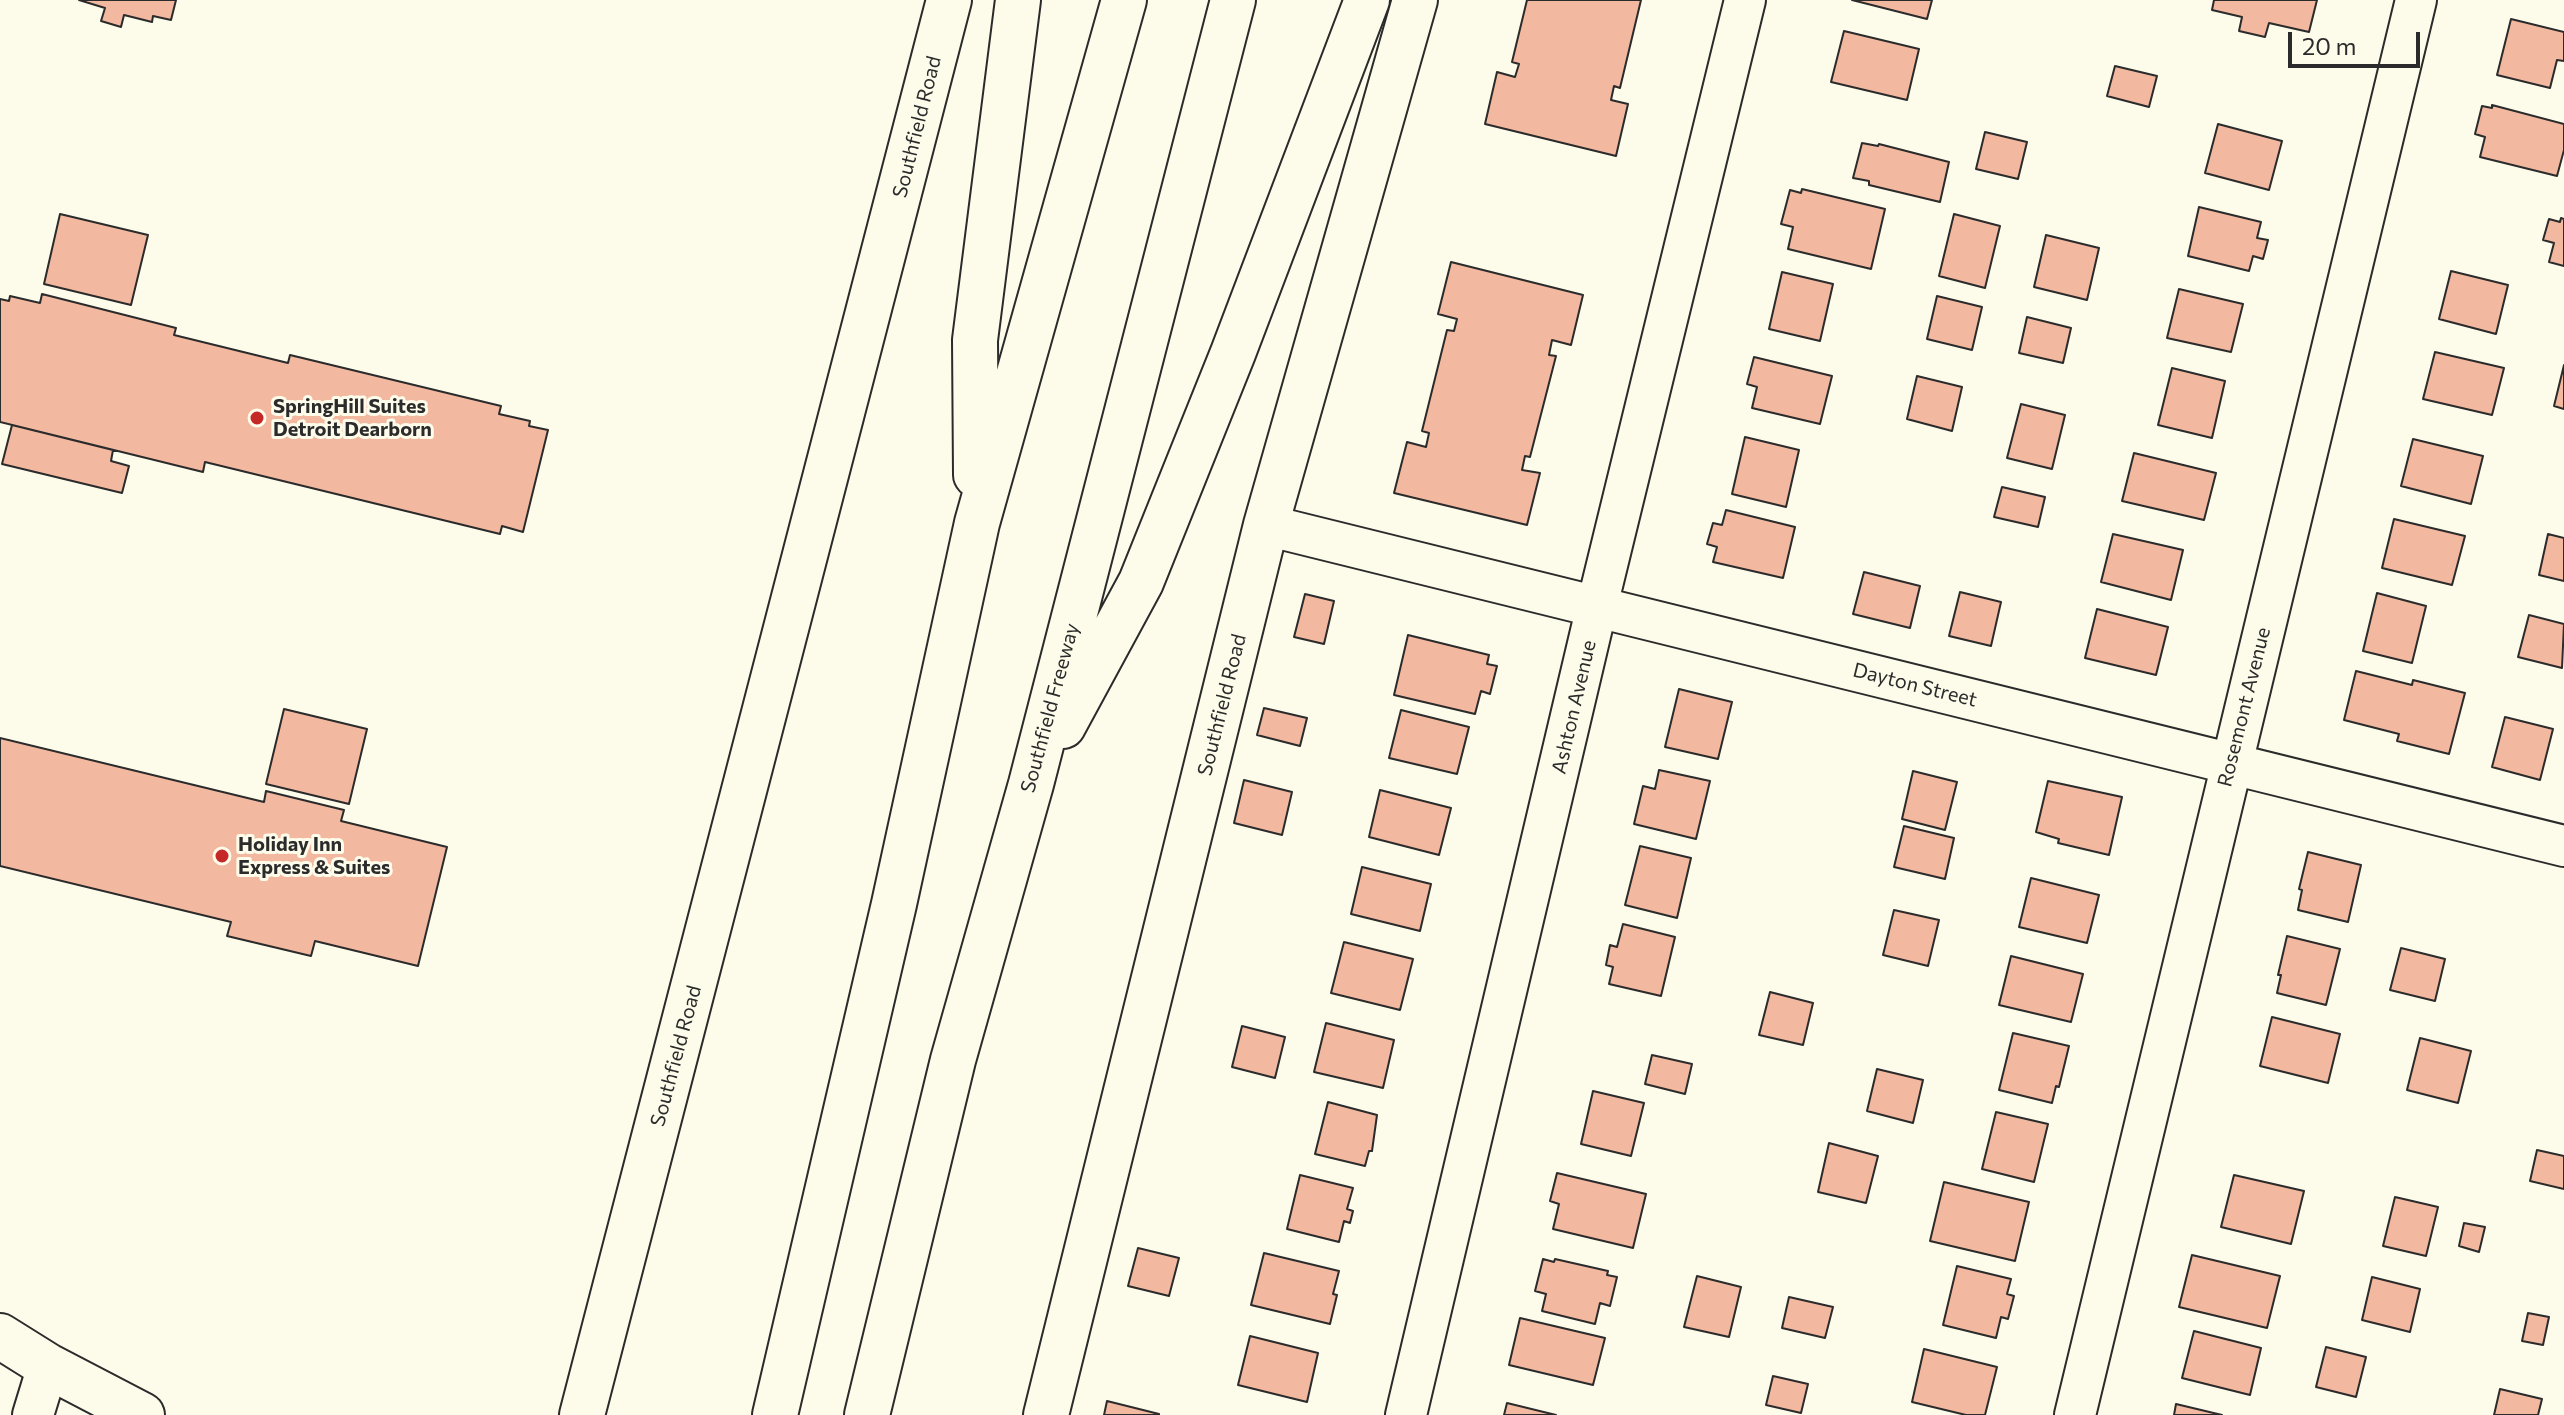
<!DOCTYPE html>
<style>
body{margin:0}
#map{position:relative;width:2564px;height:1415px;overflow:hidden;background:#fdfbea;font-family:Commissioner,sans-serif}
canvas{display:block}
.scale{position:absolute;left:2288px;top:32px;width:132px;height:36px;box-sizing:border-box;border:4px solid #2b2b2b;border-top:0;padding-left:10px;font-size:24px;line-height:28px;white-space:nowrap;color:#2b2b2b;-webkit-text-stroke:6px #fdfbea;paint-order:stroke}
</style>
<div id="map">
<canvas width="2564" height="1415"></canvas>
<div class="scale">20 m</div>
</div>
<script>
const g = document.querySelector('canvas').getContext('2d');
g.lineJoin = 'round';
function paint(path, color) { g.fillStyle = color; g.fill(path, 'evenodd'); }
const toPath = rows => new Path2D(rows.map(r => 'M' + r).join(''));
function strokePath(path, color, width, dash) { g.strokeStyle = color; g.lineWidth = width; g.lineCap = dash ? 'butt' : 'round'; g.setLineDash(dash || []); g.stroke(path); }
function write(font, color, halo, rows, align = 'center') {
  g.font = font + ' Commissioner,sans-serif'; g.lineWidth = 6; g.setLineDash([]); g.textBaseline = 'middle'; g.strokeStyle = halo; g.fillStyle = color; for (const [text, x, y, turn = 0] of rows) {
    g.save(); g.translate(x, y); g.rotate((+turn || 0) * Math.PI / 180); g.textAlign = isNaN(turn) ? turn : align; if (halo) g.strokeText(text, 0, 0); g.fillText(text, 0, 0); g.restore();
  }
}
const building = toPath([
 [79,0,176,0,171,20,153,16,152,22,124,15,121,27,101,21,105,8,79,0],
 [1527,0,1641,0,1620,88,1614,86,1611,100,1628,104,1616,156,1485,124,1497,72,1515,77,1519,64,1512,62,1527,0],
 [1852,0,1932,0,1927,19,1852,0],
 [2214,0,2317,0,2309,32,2269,23,2265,37,2239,31,2242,17,2212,10,2214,0],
 [2511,19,2564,32,2564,61,2557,60,2550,88,2497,75,2511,19],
 [1844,31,1919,49,1907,100,1831,82,1844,31],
 [2115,66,2157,76,2149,107,2107,96,2115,66],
 [2492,105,2564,124,2564,150,2557,176,2480,157,2485,137,2475,134,2482,106,2492,108,2492,105],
 [2218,124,2282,141,2269,190,2205,173,2218,124],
 [1985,132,2027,142,2018,179,1976,169,1985,132],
 [1862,143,1878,146,1879,144,1949,162,1940,202,1869,185,1869,181,1853,178,1862,143],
 [1802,189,1885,209,1871,269,1788,249,1793,227,1781,224,1790,190,1801,193,1802,189],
 [2199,207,2261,222,2257,238,2268,240,2263,259,2253,256,2249,271,2188,256,2199,207],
 [60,214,148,235,131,305,44,284,60,214],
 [1954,214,2000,226,1985,288,1939,276,1954,214],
 [2561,218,2564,219,2564,266,2549,262,2554,243,2543,240,2549,219,2560,222,2561,218],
 [2046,235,2099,248,2087,300,2034,287,2046,235],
 [1451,262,1583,295,1571,345,1552,340,1549,355,1556,356,1530,457,1525,456,1522,470,1540,473,1527,525,1394,493,1407,442,1426,447,1429,433,1422,431,1447,330,1454,331,1457,319,1438,314,1451,262],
 [2451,271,2508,285,2496,334,2439,319,2451,271],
 [1782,272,1833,284,1820,341,1769,329,1782,272],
 [2179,289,2243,304,2231,352,2167,338,2179,289],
 [42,294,176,328,174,335,288,363,290,355,501,406,499,414,530,421,529,426,548,430,523,532,502,526,500,534,205,462,203,472,0,422,0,299,9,301,10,296,40,303,42,294],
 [1937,296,1982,307,1972,350,1927,339,1937,296],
 [2027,317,2071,328,2063,363,2019,353,2027,317],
 [2435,352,2504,368,2492,415,2423,399,2435,352],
 [1754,357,1832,376,1820,424,1752,408,1757,387,1747,384,1754,357],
 [2564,365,2564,409,2554,406,2564,365],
 [2172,368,2225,381,2212,438,2158,425,2172,368],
 [1917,376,1962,387,1952,431,1907,419,1917,376],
 [2021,404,2065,415,2052,469,2007,458,2021,404],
 [12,425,113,450,111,461,129,466,122,493,2,464,12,425],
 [1745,437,1799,450,1786,507,1732,494,1745,437],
 [2413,439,2483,456,2471,504,2401,486,2413,439],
 [2134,453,2216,473,2204,520,2122,501,2134,453],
 [2002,487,2045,497,2038,527,1994,517,2002,487],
 [1726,510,1795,527,1783,578,1713,562,1717,547,1707,544,1713,523,1722,525,1726,510],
 [2394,519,2465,536,2452,585,2382,568,2394,519],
 [2113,534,2183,550,2171,600,2101,582,2113,534],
 [2548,534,2564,538,2564,581,2539,575,2548,534],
 [1864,572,1920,586,1910,628,1853,614,1864,572],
 [1960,592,2001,602,1991,646,1949,636,1960,592],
 [2377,593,2426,606,2412,663,2363,651,2377,593],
 [1305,594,1334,601,1324,644,1294,637,1305,594],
 [2097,609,2168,627,2156,675,2085,658,2097,609],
 [2529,615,2564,624,2562,668,2518,657,2529,615],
 [1408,635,1489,655,1487,664,1497,666,1490,694,1481,691,1475,714,1394,695,1408,635],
 [2356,671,2412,685,2413,680,2465,693,2449,754,2397,741,2399,734,2344,720,2356,671],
 [1679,689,1732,702,1718,759,1665,747,1679,689],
 [1264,708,1307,718,1300,746,1257,735,1264,708],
 [284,709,367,729,349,804,266,784,284,709],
 [1401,710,1469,727,1457,774,1389,758,1401,710],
 [2505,717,2553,729,2540,780,2492,767,2505,717],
 [0,738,264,802,266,791,344,810,341,821,447,847,418,966,315,941,311,956,227,936,231,922,0,866,0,738],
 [1659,770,1710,781,1696,839,1634,824,1643,786,1655,789,1659,770],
 [1913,771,1957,782,1945,830,1902,819,1913,771],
 [1244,780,1292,792,1282,835,1234,823,1244,780],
 [2048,781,2122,797,2109,855,2058,843,2059,839,2036,832,2048,781],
 [1380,790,1451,808,1439,855,1369,837,1380,790],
 [1904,826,1954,838,1945,879,1894,867,1904,826],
 [1640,846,1691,858,1677,918,1625,905,1640,846],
 [2308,852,2361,865,2348,922,2298,910,2302,890,2299,889,2308,852],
 [1362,867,1431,884,1420,931,1351,914,1362,867],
 [2031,878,2099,895,2087,943,2019,927,2031,878],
 [1894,910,1939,920,1928,966,1883,955,1894,910],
 [1623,924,1675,937,1661,996,1609,984,1613,967,1606,965,1610,945,1617,947,1623,924],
 [2287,936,2340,949,2326,1005,2277,993,2281,975,2278,975,2287,936],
 [1344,942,1413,959,1400,1010,1331,993,1344,942],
 [2401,948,2445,959,2435,1001,2390,990,2401,948],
 [2011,956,2083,974,2071,1022,1999,1005,2011,956],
 [1770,992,1813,1003,1803,1045,1759,1035,1770,992],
 [2272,1017,2340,1034,2328,1083,2260,1066,2272,1017],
 [1326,1023,1394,1040,1383,1088,1314,1072,1326,1023],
 [1242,1026,1285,1037,1275,1078,1232,1067,1242,1026],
 [2013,1033,2069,1046,2059,1087,2056,1086,2052,1103,1999,1090,2013,1033],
 [2420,1038,2471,1051,2458,1103,2407,1090,2420,1038],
 [1652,1055,1692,1064,1685,1094,1645,1084,1652,1055],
 [1877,1069,1923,1080,1913,1123,1867,1111,1877,1069],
 [1593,1091,1644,1103,1631,1156,1581,1144,1593,1091],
 [1328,1102,1377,1115,1372,1151,1369,1151,1365,1166,1315,1154,1328,1102],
 [1996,1112,2048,1124,2034,1182,1982,1169,1996,1112],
 [1829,1143,1878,1156,1866,1203,1818,1192,1829,1143],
 [2537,1150,2564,1156,2564,1189,2530,1181,2537,1150],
 [1557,1173,1646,1194,1633,1248,1553,1229,1559,1204,1550,1201,1557,1173],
 [1300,1175,1353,1188,1347,1209,1353,1211,1350,1223,1344,1221,1339,1242,1287,1229,1300,1175],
 [2234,1175,2304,1191,2291,1244,2221,1227,2234,1175],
 [1944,1182,2029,1202,2015,1261,1930,1241,1944,1182],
 [2395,1197,2438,1207,2426,1256,2383,1246,2395,1197],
 [2464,1223,2485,1227,2479,1252,2459,1246,2464,1223],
 [1138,1248,1179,1258,1169,1296,1128,1286,1138,1248],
 [1264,1253,1339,1271,1333,1294,1337,1295,1330,1324,1251,1305,1264,1253],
 [2192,1255,2280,1276,2267,1328,2179,1307,2192,1255],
 [1543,1259,1554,1262,1555,1259,1608,1271,1607,1275,1617,1277,1610,1306,1600,1303,1595,1324,1542,1311,1546,1294,1535,1291,1543,1259],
 [1957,1266,2011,1279,2007,1294,2014,1296,2008,1319,2001,1317,1996,1338,1943,1325,1957,1266],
 [1697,1276,1741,1287,1729,1337,1684,1327,1697,1276],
 [2372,1277,2420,1289,2410,1332,2362,1320,2372,1277],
 [1789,1297,1833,1307,1825,1338,1782,1328,1789,1297],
 [2528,1313,2549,1317,2543,1345,2522,1341,2528,1313],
 [1520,1318,1605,1338,1593,1385,1509,1365,1520,1318],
 [2194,1331,2261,1348,2250,1395,2182,1378,2194,1331],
 [1250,1336,1318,1353,1307,1402,1238,1385,1250,1336],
 [2326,1347,2366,1357,2356,1397,2316,1387,2326,1347],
 [1924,1349,1997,1367,1985,1415,1966,1415,1912,1402,1924,1349],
 [1773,1376,1808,1384,1801,1413,1766,1405,1773,1376],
 [2500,1389,2542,1399,2538,1415,2494,1415,2500,1389],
 [1107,1401,1159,1414,1159,1415,1104,1415,1107,1401],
 [1507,1403,1556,1415,1504,1415,1507,1403],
 [2176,1404,2222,1415,2174,1415,2176,1404]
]);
paint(building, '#f2b8a0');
strokePath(building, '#2b2b2b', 2);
const minor = toPath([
 [1266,525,2564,846],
 [33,1415,48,1366],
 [1406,1415,1597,606,1745,0],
 [2075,1415,2416,0]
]);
const tertiary = toPath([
 [0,1336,48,1366,142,1415]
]);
const secondary = toPath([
 [582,1415,949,0],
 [1046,1415,1266,525,1415,0]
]);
const motorway = toPath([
 [976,475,975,340,1018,0],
 [1063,726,1141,582,1233,353,1367,0],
 [775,1415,894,904,977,523,1124,0],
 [867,1415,953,1060,1031,784,1233,0]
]);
strokePath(minor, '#2b2b2b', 44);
strokePath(tertiary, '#2b2b2b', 48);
strokePath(secondary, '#2b2b2b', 48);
strokePath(motorway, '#2b2b2b', 48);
strokePath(minor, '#fdfbea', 40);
strokePath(tertiary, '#fdfbea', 44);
strokePath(secondary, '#fdfbea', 44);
strokePath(motorway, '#fdfbea', 44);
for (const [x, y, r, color] of [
 [257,418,8,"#c62828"],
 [222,856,8,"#c62828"]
]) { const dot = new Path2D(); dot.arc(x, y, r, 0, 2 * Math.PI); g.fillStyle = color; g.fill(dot); strokePath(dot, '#fdfbea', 3); }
write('20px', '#2b2b2b', '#fdfbea', [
 ["Southfield Road",917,127,-76],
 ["Dayton Street",1915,685,14],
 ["Southfield Road",1222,705,-76],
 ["Ashton Avenue",1574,707,-77],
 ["Rosemont Avenue",2244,707,-76],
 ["Southfield Freeway",1050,708,-75],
 ["Southfield Road",676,1056,-75]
]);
write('bold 20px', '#2b2b2b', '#fdfbea', [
 ["SpringHill Suites",273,406],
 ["Detroit Dearborn",273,429],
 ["Holiday Inn",238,844],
 ["Express & Suites",238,867]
], 'left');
</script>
